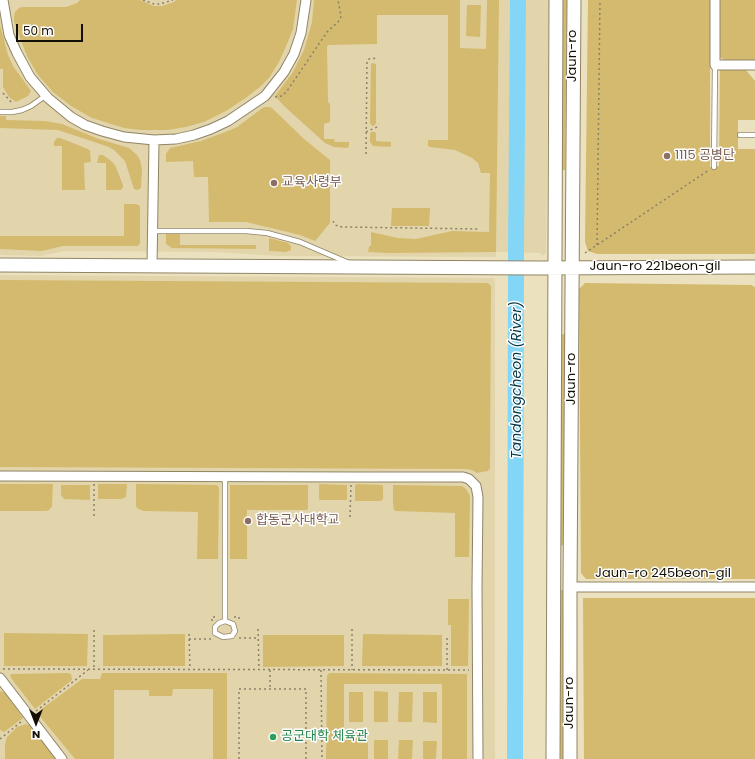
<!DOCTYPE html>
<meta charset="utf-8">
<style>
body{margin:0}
#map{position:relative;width:755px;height:759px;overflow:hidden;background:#ece1be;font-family:Poppins,sans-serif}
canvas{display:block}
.north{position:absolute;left:16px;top:703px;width:40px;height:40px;-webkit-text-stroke:3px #fff;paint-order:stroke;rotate:180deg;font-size:11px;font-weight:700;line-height:16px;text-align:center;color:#140f04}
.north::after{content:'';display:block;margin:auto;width:14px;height:18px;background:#140f04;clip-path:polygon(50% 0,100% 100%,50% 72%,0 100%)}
.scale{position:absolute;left:16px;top:24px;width:67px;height:18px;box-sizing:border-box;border:2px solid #140f04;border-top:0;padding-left:5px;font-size:12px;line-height:14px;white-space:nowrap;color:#140f04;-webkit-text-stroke:3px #fff;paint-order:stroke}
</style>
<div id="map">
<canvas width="755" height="759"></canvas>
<div class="north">N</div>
<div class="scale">50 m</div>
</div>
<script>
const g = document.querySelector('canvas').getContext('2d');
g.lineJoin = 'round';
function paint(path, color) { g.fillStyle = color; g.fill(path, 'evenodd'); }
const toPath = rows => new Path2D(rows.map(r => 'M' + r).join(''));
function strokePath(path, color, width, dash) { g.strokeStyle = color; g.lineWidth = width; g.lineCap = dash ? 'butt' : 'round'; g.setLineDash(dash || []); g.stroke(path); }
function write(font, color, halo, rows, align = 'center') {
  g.font = font + ' Poppins,"Noto Sans KR",sans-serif'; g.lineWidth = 3; g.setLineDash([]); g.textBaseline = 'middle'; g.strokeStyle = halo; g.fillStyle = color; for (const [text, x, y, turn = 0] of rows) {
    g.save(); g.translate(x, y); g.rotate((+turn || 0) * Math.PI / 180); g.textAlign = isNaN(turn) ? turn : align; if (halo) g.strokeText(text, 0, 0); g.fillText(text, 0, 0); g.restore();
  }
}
paint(toPath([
 [0,0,549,0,546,252,545,254,541,256,541,253,496,252,496,257,278,256,215,252,64,251,41,256,0,255],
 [0,275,495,278,495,759,0,759]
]), '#e3d5ab');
paint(toPath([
 [80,0,140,0,154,6,162,6,174,2,176,0,297,0,293,29,287,44,279,62,269,78,261,86,247,97,226,111,204,122,186,127,167,130,141,130,124,128,92,118,71,106,53,92,38,75,28,58,19,36,14,21,14,16,15,12,19,8,22,7,66,7,77,3],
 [314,0,460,0,460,48,486,49,487,0,499,0,496,252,390,253,368,252,369,247,371,245,371,232,398,238,416,239,452,231,489,232,490,173,481,173,478,163,472,158,455,150,430,147,428,146,428,140,448,140,448,15,377,15,377,44,328,45,327,47,328,102,330,104,330,122,324,124,324,139,334,139,335,142,349,142,349,146,347,148,334,147,325,143,284,106,275,96,293,72,304,50,312,22],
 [563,0,567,0,565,170,561,170],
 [588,0,710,0,710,167,719,166,720,70,722,69,745,69,755,81,755,120,738,120,738,149,755,149,755,254,597,254,588,251,585,242],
 [719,0,755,0,755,60,724,60,720,57],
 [467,5,481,5,480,37,466,36],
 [0,25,8,55,13,66,31,91,28,96,16,102,9,97,3,87,3,69,0,69],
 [372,63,376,64,376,123,374,126,372,126,370,123,371,64],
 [264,107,270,107,273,109,304,139,330,160,330,223,315,241,300,235,246,222,209,222,208,177,194,177,193,161,166,162,166,154,170,148,201,141,228,131,237,127],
 [0,116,6,116,6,120,45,121,62,124,99,139,129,148,137,155,140,160,142,169,141,188,138,190,134,189,125,161,114,150,109,147,58,130,0,128],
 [371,132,375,132,376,133,376,141,391,142,391,145,390,147,373,146,370,142,370,134],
 [57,138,60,138,88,149,90,151,91,162,84,163,85,190,62,190,62,146,54,146,54,142],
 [99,155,103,155,111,161,115,165,123,185,123,187,121,190,106,190,106,163,97,163],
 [124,204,136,204,140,206,140,243,138,246,63,246,42,251,0,249,0,236,124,236],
 [392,208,430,208,429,226,391,226],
 [166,234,180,234,180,245,256,245,256,249,172,248,166,244],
 [269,238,288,243,291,246,291,250,286,252,269,251],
 [0,280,488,283,491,286,490,468,488,471,477,473,472,470,464,469,0,467],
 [585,283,751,285,755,287,755,579,586,579,581,573,579,289],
 [561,334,565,334,563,545,560,546],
 [0,484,53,484,52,506,49,510,46,511,0,511],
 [98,484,127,484,126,497,121,499,98,499],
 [136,484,216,485,218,486,219,488,218,559,197,559,198,512,143,511,137,508,136,506],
 [320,484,347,485,347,500,320,500,319,499,319,485],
 [357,484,382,485,383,486,383,499,380,501,355,501,355,486],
 [61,485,90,485,90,500,64,499,61,495],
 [230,485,308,485,308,508,307,510,247,510,247,559,230,559],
 [393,485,462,486,466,489,470,496,469,557,455,557,455,513,396,511,394,510,393,503],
 [560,590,563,590,564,592,564,759,560,759],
 [583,598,755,598,755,759,584,759],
 [448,599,469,599,468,666,451,666,451,625,448,625],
 [4,633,88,634,87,666,4,666],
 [185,634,185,666,103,666,103,635],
 [363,634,442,635,442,666,362,666],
 [263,635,344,635,344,666,263,667],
 [67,673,71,674,72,680,35,709,11,678,10,675,12,674],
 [102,673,227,673,227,759,213,759,213,689,173,689,172,696,149,696,149,690,114,690,114,759,75,759,38,714,39,711,82,679,100,679],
 [329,673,467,674,467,759,442,759,442,684,344,684,344,732,368,733,368,759,326,759,327,676],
 [0,691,6,693,23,718,4,732,0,730],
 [374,691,388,692,388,722,374,722],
 [349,692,363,692,363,722,349,722],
 [399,692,413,692,412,722,398,722],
 [423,692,437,692,437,723,423,722],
 [26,724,32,726,57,759,5,759,5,744,7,737,17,727],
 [374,740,388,740,388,759,374,759],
 [399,740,413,740,412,759,398,759],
 [423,741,437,741,436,759,423,759]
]), '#d3ba6e');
strokePath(toPath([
 [515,759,516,253,518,0]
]), '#84d6f6', 16);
const lane = toPath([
 [0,112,12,112,22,110,31,106,45,96],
 [740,135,755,135],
 [714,167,715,65],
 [153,231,246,231,267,233,300,242,349,263],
 [225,621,225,476],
 [225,621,233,624,235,631,232,636,223,637,215,633,215,627,219,623,225,621]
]);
const street = toPath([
 [3,0,9,35,17,53,30,77,48,98,71,117,85,125,102,131,124,137,154,140,176,139,194,135,211,129,228,121,265,96,284,72,294,54,301,33,306,0],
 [715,0,715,65,755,65],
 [152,266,154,140],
 [0,476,358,477,463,477,469,479,476,486,478,497,477,588,478,759],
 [570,587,755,587],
 [0,678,62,759]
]);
const secondary = toPath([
 [0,265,538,268,755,267],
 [553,759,556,0],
 [570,759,570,587,574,0]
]);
strokePath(lane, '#8f8464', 6);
strokePath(street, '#8f8464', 11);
strokePath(secondary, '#8f8464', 15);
strokePath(toPath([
 [143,0,154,4,160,4,173,0],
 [3,93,13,104],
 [275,97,282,96,287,91,327,32,340,20,341,16,338,0],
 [366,132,377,127],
 [366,154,367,61,369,59,377,58],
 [333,221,335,225,342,227,480,229],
 [597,245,600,0],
 [585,253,709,170],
 [94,484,94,516],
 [350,517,351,485],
 [234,617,239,617,239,620],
 [212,621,212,617,216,617],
 [258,629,259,670],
 [352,629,352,670],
 [94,630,94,669],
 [189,634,190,669],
 [239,638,259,638],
 [447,638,447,670],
 [189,639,211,639],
 [3,669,469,670],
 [270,670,270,689],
 [321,670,322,759],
 [36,711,88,670],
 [0,739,22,721],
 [239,759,239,689,306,689,306,759]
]), '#8a8169', 1.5, [2, 3]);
strokePath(lane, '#fff', 4.5);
strokePath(street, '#fff', 9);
strokePath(secondary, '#fff', 13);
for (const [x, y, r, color] of [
 [667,156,4,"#8d6e63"],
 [274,183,4,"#8d6e63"],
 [248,521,4,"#8d6e63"],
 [273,737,4,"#2e9e5b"]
]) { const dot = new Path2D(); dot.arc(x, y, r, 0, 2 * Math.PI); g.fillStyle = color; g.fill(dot); strokePath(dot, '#fff', 1.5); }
write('13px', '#140f04', '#fff', [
 ["Jaun-ro",573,56,-90],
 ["Jaun-ro 221beon-gil",655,267],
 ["Jaun-ro",572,379,-90],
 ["Jaun-ro 245beon-gil",663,574],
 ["Jaun-ro",570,703,-90]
]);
write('13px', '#785e54', '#fff', [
 ["1115 공병단",675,156],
 ["교육사령부",282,183],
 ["합동군사대학교",256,521]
], 'left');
write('13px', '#27864d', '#fff', [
 ["공군대학 체육관",281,737]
], 'left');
write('italic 14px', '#053849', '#fff', [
 ["Tandongcheon (River)",517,380,-90]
]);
</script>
